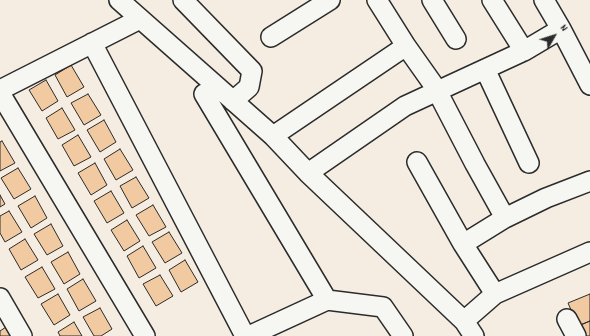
<!DOCTYPE html>
<style>
body{margin:0}
#map{position:relative;width:590px;height:336px;overflow:hidden;background:#f5ede2;font-family:Dekko,sans-serif}
canvas{display:block}
.north{position:absolute;left:534px;top:16px;width:40px;height:40px;-webkit-text-stroke:3px #f6f6f2;paint-order:stroke;rotate:51deg;font-size:11px;font-weight:700;line-height:16px;text-align:center;color:#2b2b2b}
.north::after{content:'';display:block;margin:auto;width:14px;height:18px;background:#2b2b2b;clip-path:polygon(50% 0,100% 100%,50% 72%,0 100%)}
</style>
<div id="map">
<canvas width="590" height="336"></canvas>
<div class="north">N</div>
</div>
<script>
const g = document.querySelector('canvas').getContext('2d');
g.lineJoin = 'round';
function paint(path, color) { g.fillStyle = color; g.fill(path, 'evenodd'); }
const toPath = rows => new Path2D(rows.map(r => 'M' + r).join(''));
function strokePath(path, color, width, dash) { g.strokeStyle = color; g.lineWidth = width; g.lineCap = dash ? 'butt' : 'round'; g.setLineDash(dash || []); g.stroke(path); }
const building = toPath([
 [71,65,84,87,67,97,55,75,71,65],
 [46,80,58,101,42,111,29,90,46,80],
 [88,94,101,115,84,125,71,103,88,94],
 [62,108,75,130,58,139,46,118,62,108],
 [104,120,116,142,100,152,87,130,104,120],
 [78,135,91,157,74,166,62,145,78,135],
 [2,141,15,163,0,171,0,142,2,141],
 [120,149,133,170,116,180,104,159,120,149],
 [95,163,107,185,91,195,78,173,95,163],
 [18,168,31,189,14,199,1,178,18,168],
 [136,177,149,198,132,208,120,186,136,177],
 [111,191,124,213,107,223,94,201,111,191],
 [0,195,5,204,0,207,0,195],
 [35,196,47,218,31,228,18,206,35,196],
 [153,205,166,227,149,236,136,215,153,205],
 [9,211,22,232,5,242,0,233,0,216,9,211],
 [127,220,140,241,124,251,111,230,127,220],
 [51,224,63,246,47,255,34,234,51,224],
 [169,232,182,253,165,263,152,242,169,232],
 [25,239,38,260,21,270,9,249,25,239],
 [143,246,156,268,139,278,127,256,143,246],
 [68,252,80,274,64,284,51,262,68,252],
 [185,260,198,282,181,292,169,270,185,260],
 [42,267,55,289,38,298,25,277,42,267],
 [160,275,173,296,156,306,143,284,160,275],
 [83,279,96,301,79,311,67,289,83,279],
 [58,294,70,315,54,325,41,304,58,294],
 [590,294,590,321,578,326,568,303,590,294],
 [100,308,112,329,101,336,94,336,83,317,100,308],
 [590,321,590,336,583,336,578,326,590,321],
 [74,322,82,336,60,336,58,332,74,322],
 [6,327,11,336,0,336,0,331,6,327]
]);
paint(building, '#f2caa1');
strokePath(building, '#2b2b2b', 1);
const minor = toPath([
 [119,0,273,136,308,173,464,321,474,336],
 [183,0,252,71,249,87,233,101],
 [432,0,456,39],
 [492,0,524,51,561,29,590,85],
 [544,0,561,29],
 [271,37,330,0],
 [92,43,245,336],
 [406,46,435,87,475,164,505,218],
 [485,69,529,163],
 [0,90,136,21],
 [0,93,145,336],
 [204,94,327,300,249,336],
 [273,136,406,46,377,0],
 [417,162,463,244,495,294],
 [308,173,405,106,524,51],
 [463,244,505,218,546,198,590,181],
 [0,298,22,336],
 [327,300,383,307,403,336],
 [567,319,576,336],
 [464,321,495,294,590,252]
]);
strokePath(minor, '#2b2b2b', 22);
strokePath(minor, '#f6f6f2', 19);
</script>
